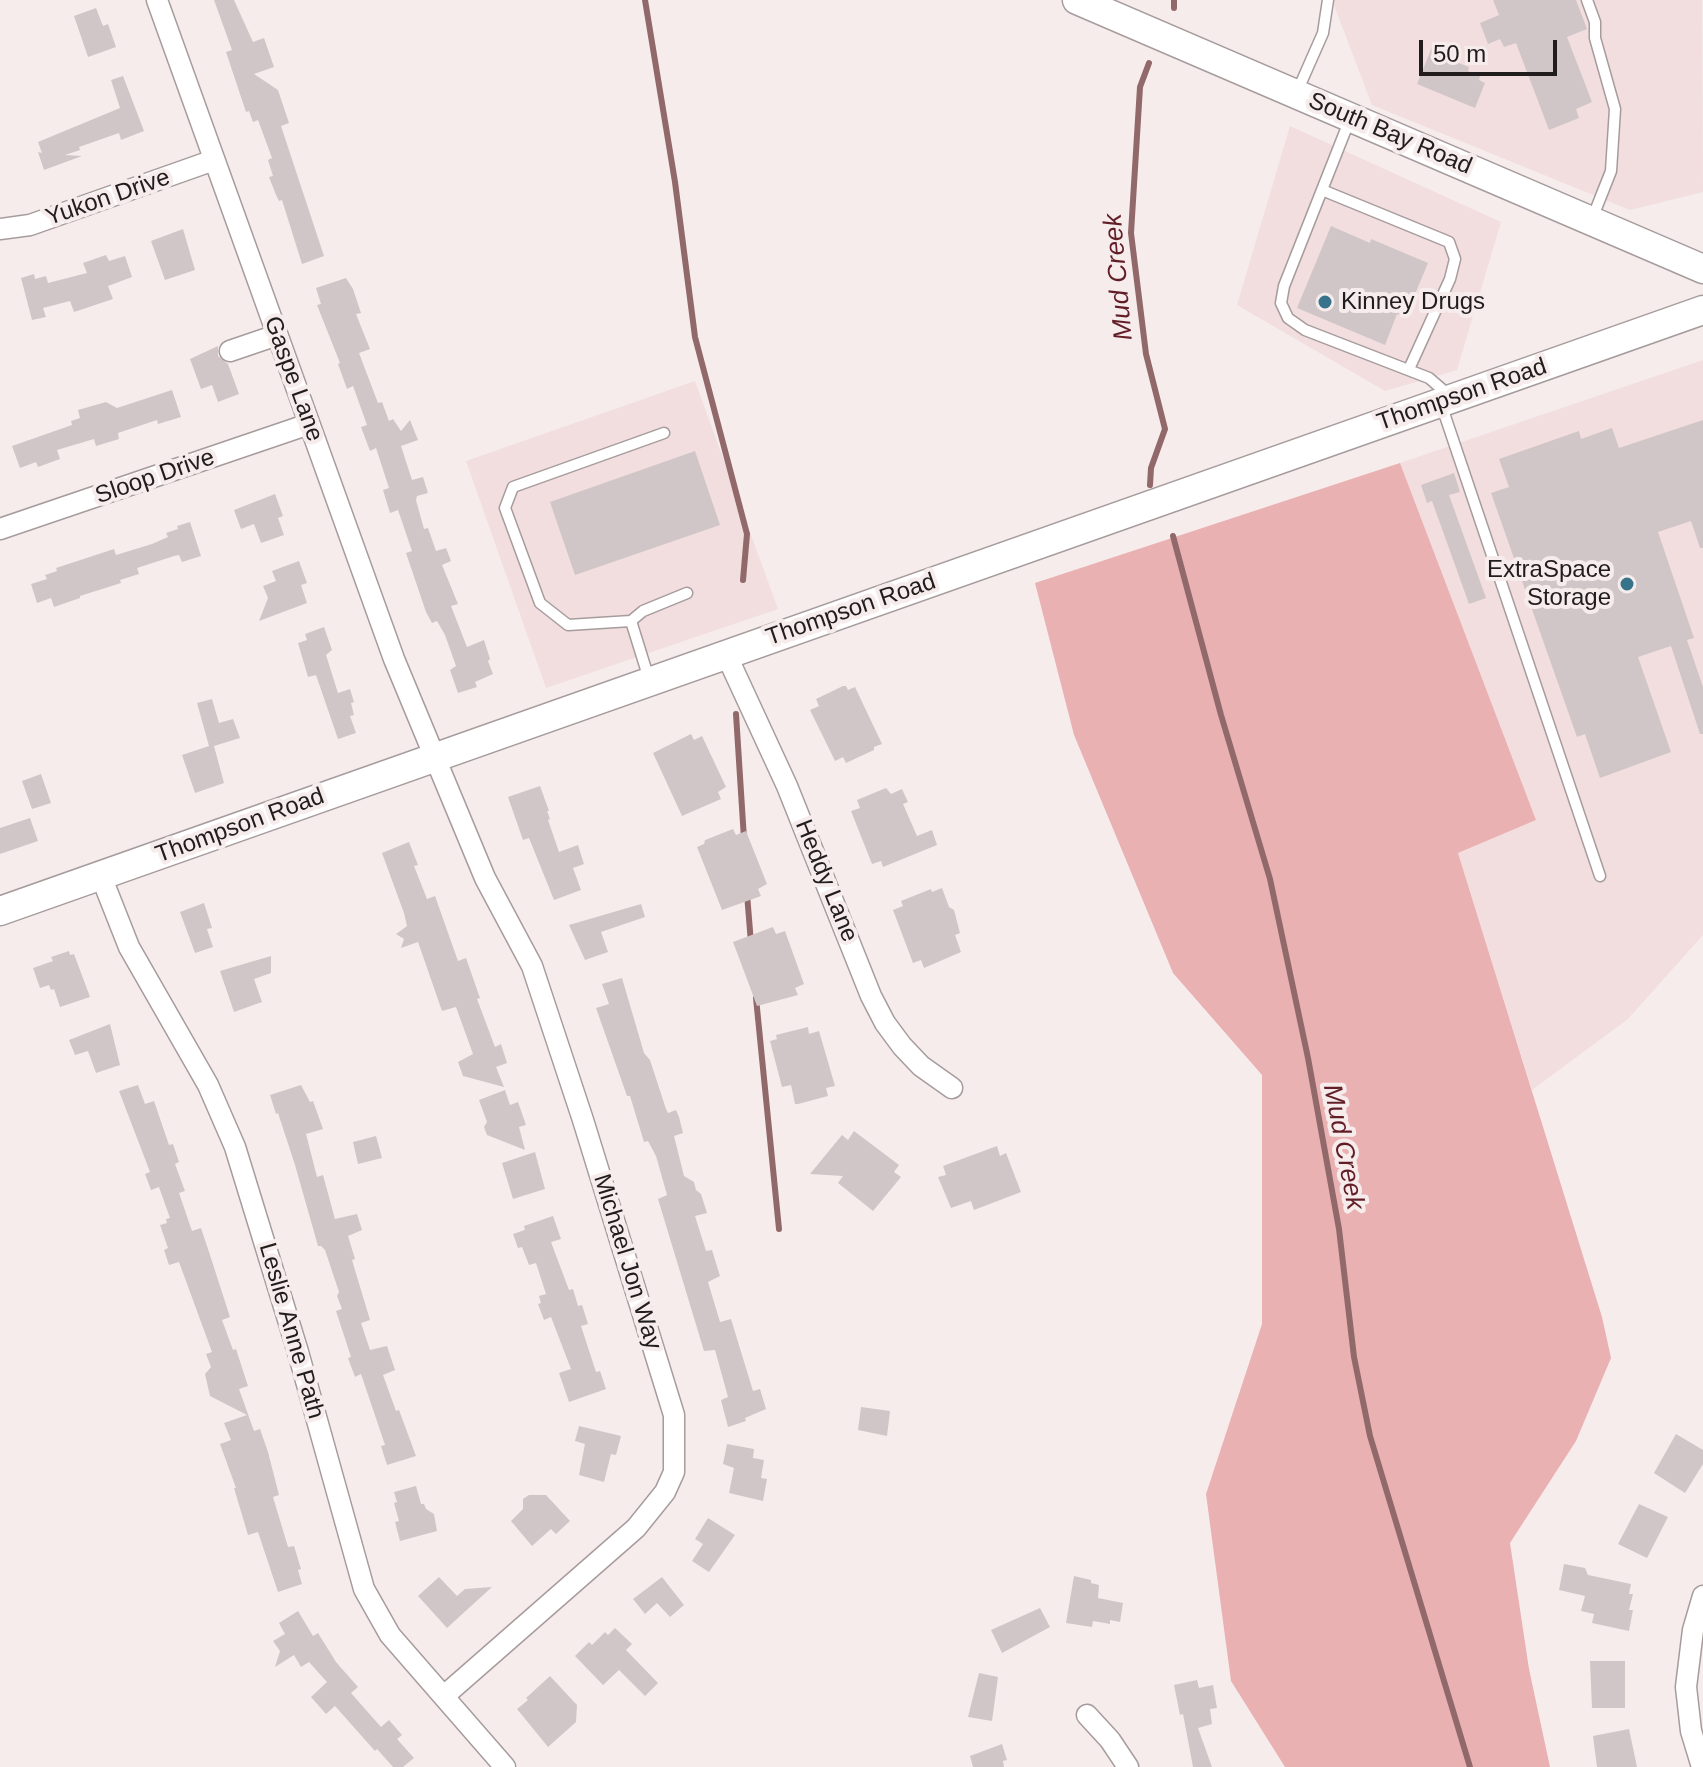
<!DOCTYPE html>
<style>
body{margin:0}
#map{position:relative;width:1703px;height:1767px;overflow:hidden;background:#f7ecec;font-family:Arial,sans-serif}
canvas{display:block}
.scale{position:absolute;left:1419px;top:40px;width:138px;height:36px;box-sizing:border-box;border:4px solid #211d1d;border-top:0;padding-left:10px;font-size:24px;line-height:28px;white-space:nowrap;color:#211d1d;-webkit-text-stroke:6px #f7ecec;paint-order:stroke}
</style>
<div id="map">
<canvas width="1703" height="1767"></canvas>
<div class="scale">50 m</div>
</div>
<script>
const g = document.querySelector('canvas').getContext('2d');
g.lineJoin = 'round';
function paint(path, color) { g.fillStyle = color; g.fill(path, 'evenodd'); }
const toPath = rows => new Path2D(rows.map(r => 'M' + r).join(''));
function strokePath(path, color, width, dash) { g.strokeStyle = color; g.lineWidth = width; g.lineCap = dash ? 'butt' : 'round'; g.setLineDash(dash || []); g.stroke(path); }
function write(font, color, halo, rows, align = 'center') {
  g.font = font + ' Arial,sans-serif'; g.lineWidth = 8; g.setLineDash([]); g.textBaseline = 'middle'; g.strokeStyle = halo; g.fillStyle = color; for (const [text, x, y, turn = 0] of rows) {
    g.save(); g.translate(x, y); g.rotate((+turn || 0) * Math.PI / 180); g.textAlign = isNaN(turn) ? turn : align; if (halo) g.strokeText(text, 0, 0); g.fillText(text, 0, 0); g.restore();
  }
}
paint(toPath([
 [1332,0,1702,0,1703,192,1630,210,1372,105],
 [1290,126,1501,222,1457,370,1385,391,1237,305],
 [1703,360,1703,935,1628,1019,1532,1090,1458,853,1536,820,1400,463],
 [695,381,778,609,546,688,466,461]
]), '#f2dede');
paint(toPath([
 [1400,463,1536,820,1458,853,1602,1317,1611,1358,1576,1441,1510,1543,1529,1669,1550,1767,1285,1767,1231,1681,1206,1494,1262,1324,1262,1075,1173,973,1074,735,1035,583]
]), '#eab1b3');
strokePath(toPath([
 [645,0,675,182,695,337,747,534,743,580],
 [1174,0,1174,8],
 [1149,63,1140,87,1131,233,1146,354,1165,429,1151,468,1150,485],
 [1173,536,1221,715,1270,879,1308,1058,1339,1229,1354,1357,1370,1436,1470,1767],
 [736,714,744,839],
 [747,894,751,943],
 [756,998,779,1229]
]), '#92696a', 6);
paint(toPath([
 [214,0,234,0,253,42,264,38,274,67,254,74,278,90,289,123,281,126,324,256,302,264,282,200,279,201,276,195,269,177,273,176,268,160,272,158,258,120,253,122,249,111,246,112,226,52,232,50],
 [1493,0,1576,0,1587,29,1567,37,1592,102,1576,109,1579,118,1549,130,1516,43,1504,47,1500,39,1488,44,1480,23,1499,15],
 [96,8,103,26,108,24,116,47,88,57,74,16],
 [1434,42,1450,48,1446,58,1469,67,1468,71,1480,76,1479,80,1485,83,1475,108,1417,84],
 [123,76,144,131,121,140,119,133,79,147,80,150,65,155,82,156,44,170,38,152,42,153,38,142,120,108,111,80],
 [1331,226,1370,243,1371,239,1428,263,1405,318,1397,314,1385,345,1297,308],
 [183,229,195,270,165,280,151,241],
 [106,255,109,261,125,256,132,277,108,286,113,299,74,312,70,301,43,308,46,317,32,320,21,278,34,274,35,279,46,276,48,283,87,273,83,263],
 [346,278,353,289,361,313,356,314,370,349,359,353,378,403,382,402,389,421,393,419,401,431,410,420,418,440,401,446,412,480,423,477,428,493,417,496,416,500,424,529,428,528,436,551,446,548,451,561,442,565,458,604,451,606,467,647,484,640,490,659,488,661,493,674,475,682,477,687,458,693,450,670,456,666,445,635,437,621,432,623,426,612,406,553,412,551,398,510,390,513,383,490,389,488,376,448,370,451,361,427,367,425,353,386,347,389,338,364,340,363,317,305,321,304,316,288],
 [218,346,218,356,228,364,239,394,218,402,212,385,201,389,190,359],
 [172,390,181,417,158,424,157,420,118,433,119,439,96,446,94,439,57,450,60,459,38,467,36,462,20,468,12,446,72,425,71,421,80,418,78,410,106,402,117,408],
 [1703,420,1703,548,1700,548,1691,521,1658,532,1694,638,1687,640,1703,687,1703,734,1700,734,1671,646,1638,657,1671,752,1600,778,1585,734,1577,737,1491,493,1509,487,1499,459,1579,431,1581,439,1612,428,1619,448],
 [695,451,720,525,575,575,550,502],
 [1454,473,1460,492,1449,495,1486,598,1469,604,1432,501,1427,503,1421,485],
 [275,494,283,516,278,518,284,535,261,543,254,524,241,529,234,510],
 [190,522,201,556,182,562,179,555,174,556,137,568,139,574,120,580,121,583,80,596,80,598,54,607,51,598,37,603,31,584,47,579,45,575,57,571,56,568,114,549,116,555,152,544,168,537,166,533,178,529,177,526],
 [299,561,307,583,301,585,307,603,259,621,268,598,263,586,276,581,272,571],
 [324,627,332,650,326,655,338,693,350,689,354,702,351,703,354,715,350,716,356,733,338,739,316,675,308,677,298,643,307,640,305,634],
 [843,686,846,686,848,690,855,687,882,744,874,747,874,750,846,763,843,757,835,761,810,710,819,706,816,699],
 [212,699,219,723,233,719,240,738,214,746,224,783,195,793,182,755,209,746,197,703],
 [691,734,694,740,702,736,726,787,718,792,721,799,682,816,653,753],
 [41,774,51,803,32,809,22,781],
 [540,786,549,811,547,811,550,819,548,820,559,852,578,845,584,864,573,868,581,890,554,900,529,838,523,840,508,797],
 [886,788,891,794,902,789,908,802,903,804,917,836,932,830,937,845,883,867,881,861,872,864,851,811,860,808,857,800],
 [30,818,38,841,0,854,0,828],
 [733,829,736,835,746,831,767,884,758,889,761,896,722,910,697,847,704,844,705,840],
 [409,842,418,865,414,866,427,899,435,896,458,961,466,958,480,998,477,999,495,1047,501,1044,507,1063,496,1067,504,1087,463,1076,458,1062,473,1054,456,1007,442,1011,418,942,401,948,404,939,396,934,407,926,404,913,382,853],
 [942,888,949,907,954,910,960,933,955,935,961,952,924,968,921,960,913,963,893,910,903,906,901,901,931,889,932,892],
 [204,903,212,928,207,929,213,947,195,953,180,912],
 [641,904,645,917,601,932,608,952,585,960,569,925],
 [773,927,776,934,785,931,804,984,795,988,798,995,757,1006,733,942],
 [69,951,70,955,74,954,90,997,60,1007,54,989,51,990,49,985,40,988,33,968,53,961,51,957],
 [271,956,271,973,254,979,262,1002,234,1012,220,971],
 [622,978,644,1053,650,1060,666,1109,668,1113,676,1110,679,1117,683,1133,674,1136,684,1176,694,1182,696,1190,701,1194,707,1213,695,1216,706,1251,712,1250,720,1276,708,1282,720,1322,731,1319,753,1391,760,1389,766,1409,745,1418,746,1421,728,1427,721,1400,728,1397,715,1350,704,1351,658,1199,667,1195,656,1156,648,1141,644,1142,630,1096,627,1096,596,1008,609,1004,602,984],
 [110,1024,120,1065,96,1073,88,1051,75,1055,69,1040],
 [808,1027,809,1034,819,1031,835,1086,826,1088,828,1096,798,1104,795,1104,791,1085,782,1087,770,1041,777,1039,776,1035],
 [138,1085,145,1104,154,1101,169,1145,173,1144,179,1162,175,1164,185,1191,179,1193,192,1231,201,1228,209,1252,230,1317,222,1320,233,1350,236,1349,248,1386,239,1389,254,1431,260,1429,268,1452,279,1495,273,1497,288,1547,294,1546,301,1569,298,1570,302,1584,278,1592,258,1532,248,1535,234,1488,236,1488,220,1444,231,1440,224,1423,247,1415,210,1396,205,1374,211,1367,206,1354,212,1352,179,1262,169,1265,164,1250,168,1248,160,1225,167,1223,166,1219,170,1218,159,1187,151,1190,145,1174,150,1172,119,1091],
 [301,1085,310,1102,313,1101,323,1129,306,1134,317,1177,323,1175,335,1219,357,1214,362,1230,348,1236,355,1259,352,1260,370,1320,361,1323,370,1350,387,1346,395,1370,383,1375,396,1411,399,1410,416,1456,387,1465,381,1446,385,1445,361,1374,355,1377,348,1358,351,1357,336,1311,342,1309,337,1296,339,1292,325,1250,321,1246,318,1246,295,1165,278,1113,276,1114,270,1095],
 [505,1090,510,1105,518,1102,526,1125,519,1127,525,1150,487,1135,484,1127,487,1122,479,1100],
 [854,1131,899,1165,894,1172,901,1177,873,1211,838,1183,843,1176,810,1174,842,1135,848,1140],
 [376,1136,382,1158,358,1164,353,1142],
 [997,1146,1000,1156,1006,1153,1021,1192,974,1210,971,1201,951,1208,938,1177,946,1175,943,1166],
 [535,1152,545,1189,513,1199,502,1163],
 [553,1216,561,1239,551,1242,569,1290,573,1289,578,1306,582,1305,588,1324,581,1326,596,1372,600,1371,606,1389,569,1402,559,1373,571,1369,551,1317,544,1320,538,1304,541,1303,539,1296,546,1294,536,1263,529,1265,522,1247,518,1248,513,1234,525,1230,524,1226],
 [861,1407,890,1411,887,1436,858,1430],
 [579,1426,621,1436,616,1455,611,1454,604,1482,579,1475,585,1444,575,1441],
 [1676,1434,1703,1450,1703,1464,1685,1493,1654,1473],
 [727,1444,754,1449,753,1458,764,1460,761,1478,767,1479,763,1501,729,1493,734,1468,723,1464],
 [416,1486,421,1504,424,1504,426,1509,434,1514,437,1531,400,1541,395,1522,399,1521,394,1503,397,1502,394,1492],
 [529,1495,546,1495,570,1521,556,1534,551,1529,532,1546,511,1521,523,1509,523,1499],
 [1639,1504,1668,1517,1647,1558,1618,1544],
 [708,1518,735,1535,709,1572,692,1561,703,1544,695,1539],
 [1564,1564,1585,1568,1588,1575,1631,1584,1629,1594,1633,1594,1629,1610,1633,1610,1629,1631,1592,1623,1594,1614,1581,1611,1585,1596,1559,1590],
 [1074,1576,1091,1580,1091,1583,1099,1585,1098,1598,1123,1603,1120,1622,1110,1620,1110,1624,1093,1621,1092,1627,1066,1623],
 [439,1577,457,1596,465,1589,492,1587,447,1628,418,1596],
 [662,1577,684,1605,670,1617,657,1603,645,1614,633,1599],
 [1040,1608,1050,1627,1002,1653,991,1630],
 [298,1611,313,1636,318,1633,336,1662,358,1687,351,1693,381,1727,389,1720,402,1735,397,1739,414,1758,403,1767,393,1767,377,1749,375,1751,335,1706,326,1714,311,1697,327,1682,309,1662,301,1667,294,1655,275,1667,280,1651,273,1641,285,1634,279,1623],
 [615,1628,632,1644,626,1650,658,1683,645,1696,619,1670,603,1685,575,1656,589,1642,592,1645,605,1632,608,1635],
 [1590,1661,1625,1661,1625,1708,1592,1708],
 [979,1673,998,1677,992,1721,968,1717],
 [550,1676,577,1705,576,1722,548,1747,517,1709,528,1700,526,1698],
 [1197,1680,1199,1688,1213,1685,1217,1708,1210,1709,1212,1724,1198,1728,1212,1767,1193,1767,1183,1714,1180,1715,1174,1685],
 [1629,1729,1637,1767,1597,1767,1593,1736],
 [1002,1744,1007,1760,1003,1761,1004,1767,973,1767,970,1756]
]), '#d1c6c7');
const lane = toPath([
 [1587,0,1595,22,1595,38,1615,109,1611,171,1592,219],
 [1297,92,1323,33,1328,0],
 [1350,119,1284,286,1281,303,1288,318,1305,330,1429,378,1451,397],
 [1322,190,1449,242,1455,259,1450,279,1409,369],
 [1441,404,1600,876],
 [631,621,643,611,687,593],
 [649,679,631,621,568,625,540,603,505,508,513,487,664,433]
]);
const street = toPath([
 [157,0,394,659,485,878,532,966,583,1120,674,1415,674,1472,665,1492,636,1528,444,1696],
 [0,229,30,225,214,160],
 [230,351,277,335],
 [0,529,309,424],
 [726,654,787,786,871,996,885,1023,902,1046,921,1066,952,1088],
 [101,876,129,947,208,1085,235,1147,298,1352,364,1589,390,1635,505,1767],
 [1087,1715,1110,1740,1128,1767],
 [1702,1767,1691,1731,1686,1687,1693,1630,1703,1596]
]);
const secondary = toPath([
 [1077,0,1703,269],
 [0,911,1703,310]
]);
strokePath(lane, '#a79c9d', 13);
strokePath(street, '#a79c9d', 23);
strokePath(secondary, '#a79c9d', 31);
strokePath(lane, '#fff', 10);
strokePath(street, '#fff', 20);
strokePath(secondary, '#fff', 28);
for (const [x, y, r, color] of [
 [1325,302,8,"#37738a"],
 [1627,584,8,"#37738a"]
]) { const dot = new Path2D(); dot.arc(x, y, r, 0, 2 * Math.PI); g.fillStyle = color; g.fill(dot); strokePath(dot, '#f7ecec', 3); }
write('24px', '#211d1d', '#f7ecec', [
 ["South Bay Road",1390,134,23],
 ["Yukon Drive",108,198,-19],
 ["Gaspe Lane",293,379,70],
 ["Thompson Road",1462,395,-19],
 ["Sloop Drive",155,477,-19],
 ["Thompson Road",851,610,-19],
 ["Thompson Road",240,826,-20],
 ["Heddy Lane",826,881,68],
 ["Michael Jon Way",627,1262,73],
 ["Leslie Anne Path",291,1331,74]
]);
write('24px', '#211d1d', '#f7ecec', [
 ["Kinney Drugs",1341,302],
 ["ExtraSpace",1611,570,"right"],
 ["Storage",1611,598,"right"]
], 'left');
write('italic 26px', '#621e27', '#f7ecec', [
 ["Mud Creek",1119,277,-95],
 ["Mud Creek",1343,1147,79]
]);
</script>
